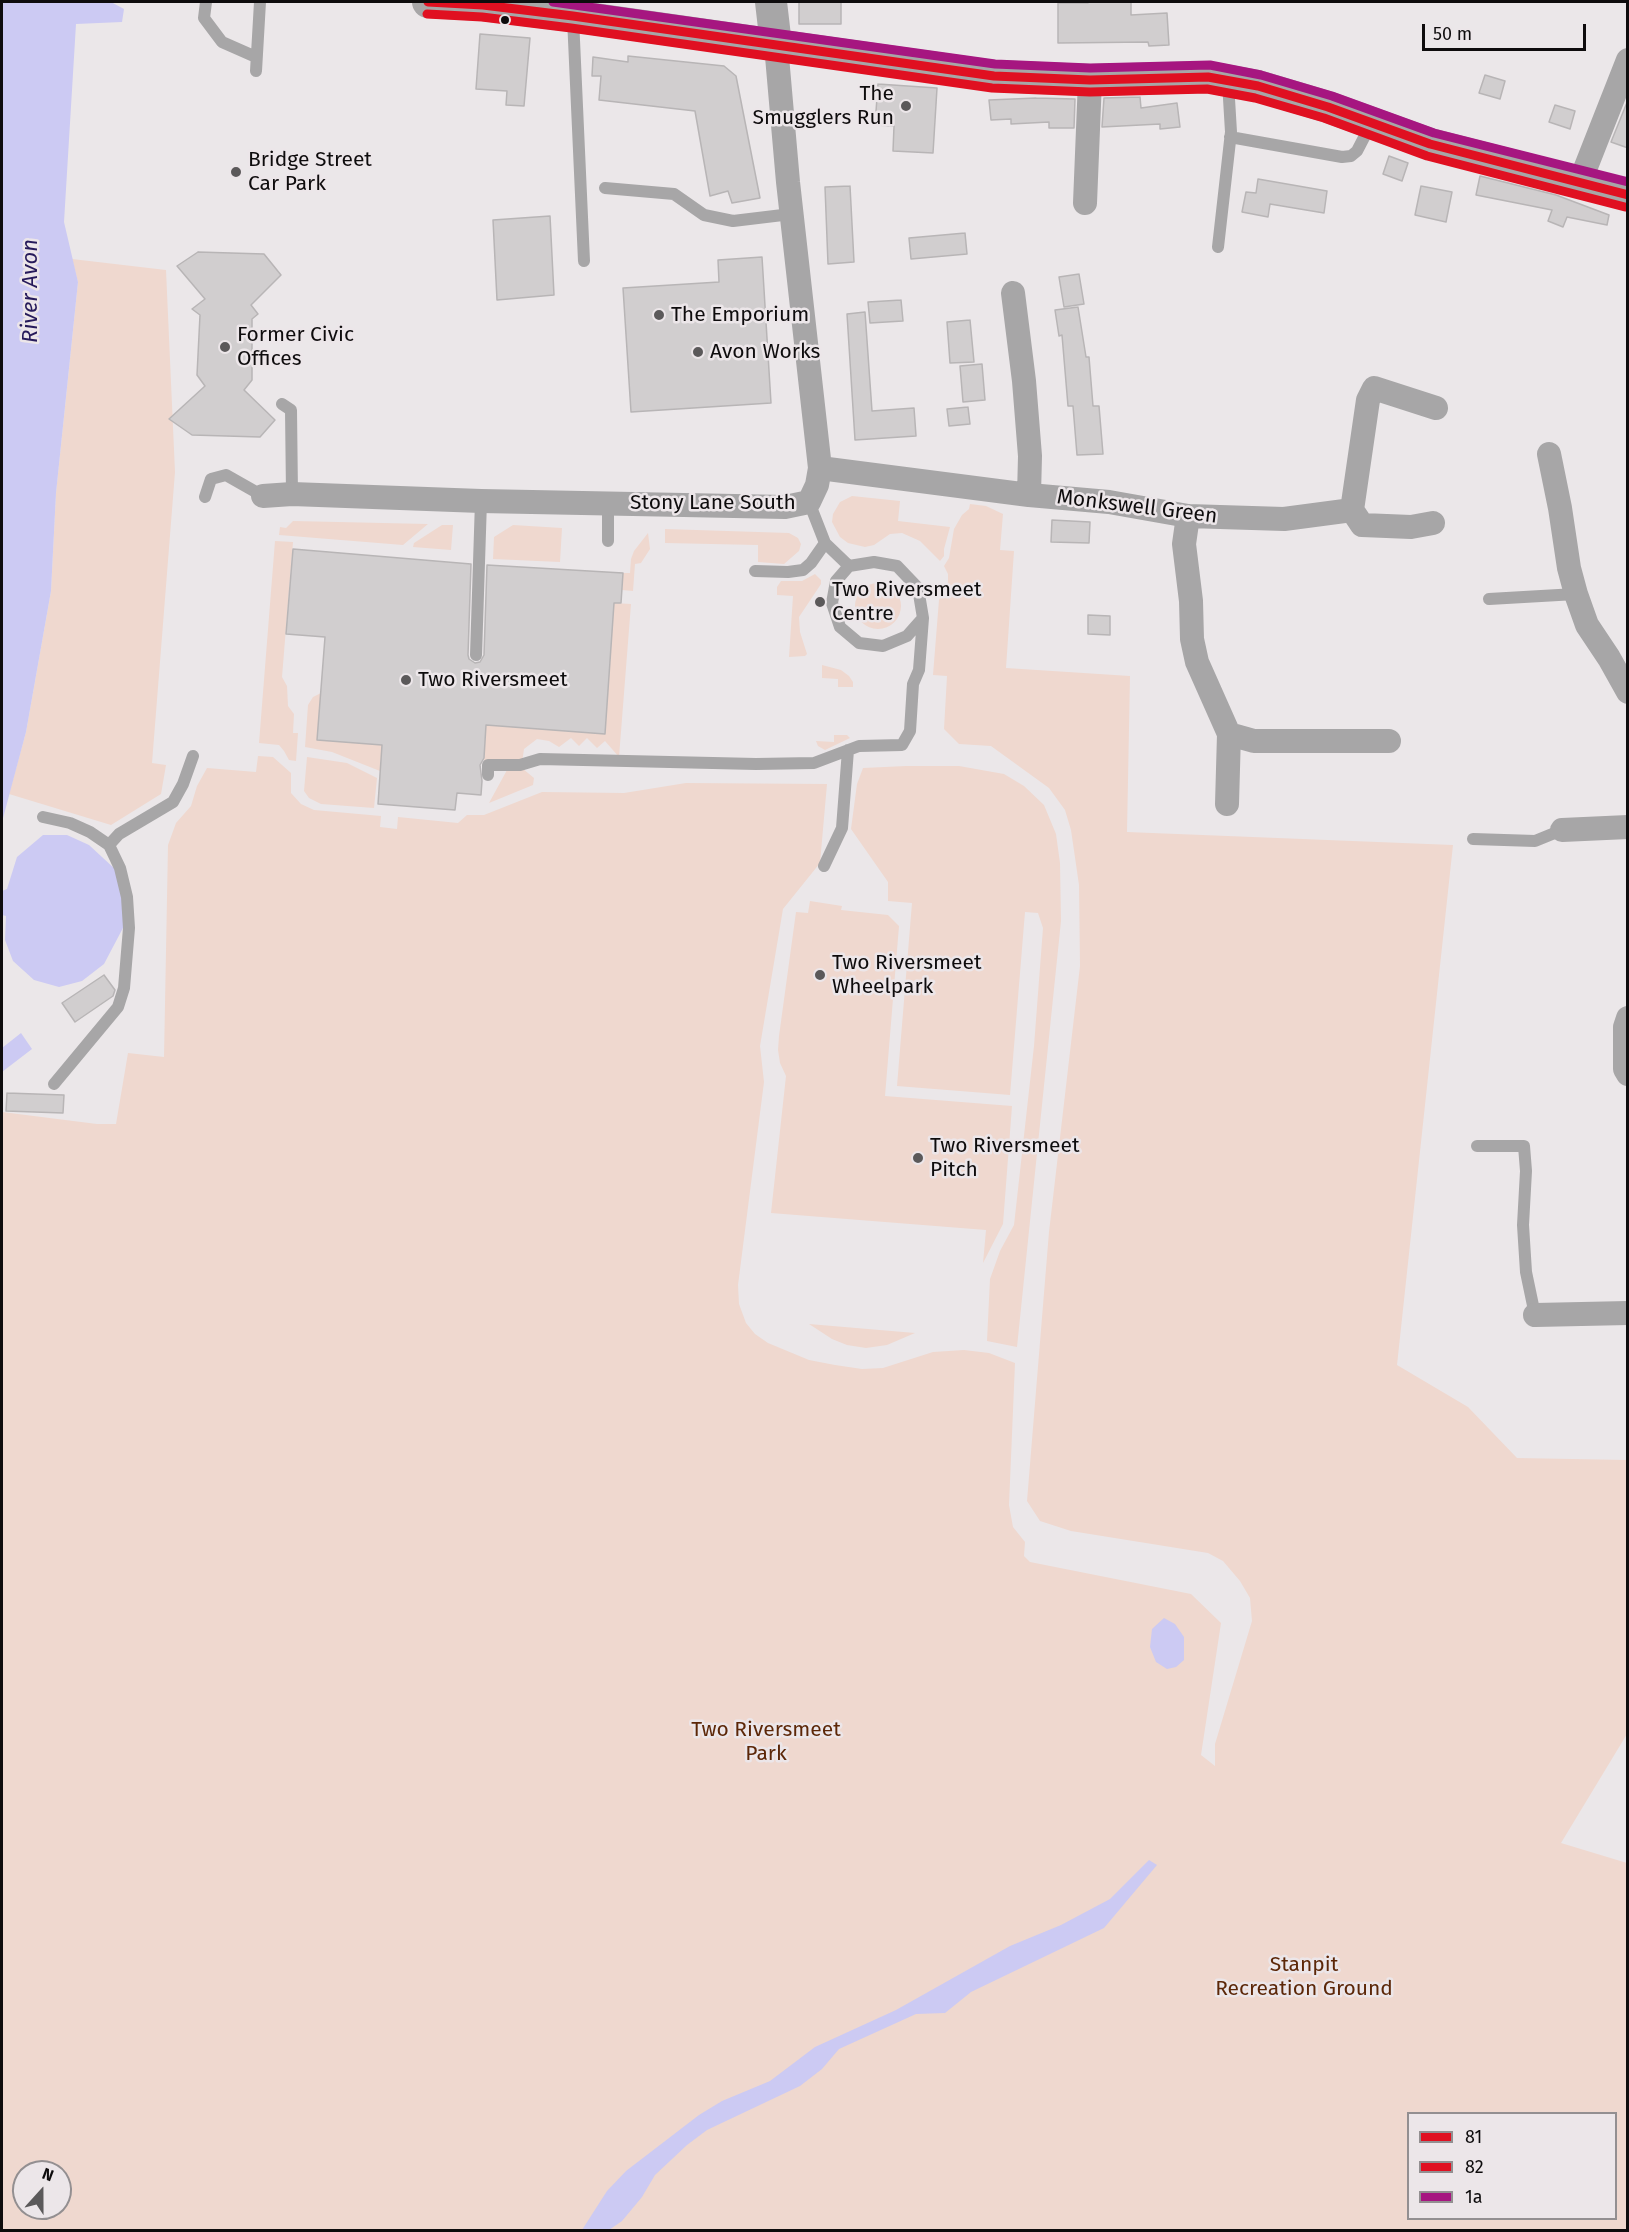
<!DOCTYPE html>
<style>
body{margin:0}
#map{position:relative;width:1629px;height:2232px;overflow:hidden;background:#ebe7e9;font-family:"Fira Sans",sans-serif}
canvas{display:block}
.frame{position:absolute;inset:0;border:3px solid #0e0c0d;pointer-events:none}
.legend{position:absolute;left:1407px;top:2112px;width:210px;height:108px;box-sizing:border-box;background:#ece6e9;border:2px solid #938f91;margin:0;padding:8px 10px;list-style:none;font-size:18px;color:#0e0c0d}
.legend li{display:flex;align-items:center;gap:12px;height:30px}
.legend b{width:30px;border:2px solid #938f91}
.north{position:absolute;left:12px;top:2160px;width:60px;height:60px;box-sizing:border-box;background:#ece6e9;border:2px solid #938f91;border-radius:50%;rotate:21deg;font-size:16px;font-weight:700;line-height:24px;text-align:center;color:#0e0c0d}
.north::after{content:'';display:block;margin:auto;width:21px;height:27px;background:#5b595a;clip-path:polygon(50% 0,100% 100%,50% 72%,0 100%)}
.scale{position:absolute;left:1422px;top:24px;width:164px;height:27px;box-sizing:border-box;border:3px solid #0e0c0d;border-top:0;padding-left:8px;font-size:18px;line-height:21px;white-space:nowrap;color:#0e0c0d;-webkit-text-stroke:4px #ece6e9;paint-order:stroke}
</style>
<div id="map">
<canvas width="1629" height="2232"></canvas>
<div class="frame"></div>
<ul class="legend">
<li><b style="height:8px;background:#e01021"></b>81</li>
<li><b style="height:8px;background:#e01021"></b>82</li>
<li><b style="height:8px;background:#a61680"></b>1a</li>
</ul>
<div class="north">N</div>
<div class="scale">50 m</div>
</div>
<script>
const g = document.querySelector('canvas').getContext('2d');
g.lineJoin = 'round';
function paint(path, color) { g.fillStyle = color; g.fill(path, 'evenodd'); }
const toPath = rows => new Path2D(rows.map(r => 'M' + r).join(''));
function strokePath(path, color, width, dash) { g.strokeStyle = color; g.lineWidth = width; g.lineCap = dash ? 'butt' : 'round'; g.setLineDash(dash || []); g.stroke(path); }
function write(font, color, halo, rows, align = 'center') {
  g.font = font + ' "Fira Sans",sans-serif'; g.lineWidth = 5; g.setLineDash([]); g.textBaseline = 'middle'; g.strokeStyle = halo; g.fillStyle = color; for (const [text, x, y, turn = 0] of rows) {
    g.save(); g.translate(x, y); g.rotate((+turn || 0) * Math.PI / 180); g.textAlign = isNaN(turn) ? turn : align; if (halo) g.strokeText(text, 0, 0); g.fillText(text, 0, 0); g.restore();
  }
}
paint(toPath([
 [72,259,166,270,175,472,152,763,166,765,161,794,111,825,9,794,26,732,51,591,56,493,78,282],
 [852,496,900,501,898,521,950,527,944,549,944,556,940,561,920,541,902,533,890,534,874,545,865,547,848,543,840,537,832,522,833,514,840,502],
 [970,504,986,506,1003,514,1000,550,1014,551,1006,668,1130,676,1127,832,1453,845,1397,1365,1468,1407,1517,1458,1627,1460,1627,1734,1561,1843,1627,1863,1627,2230,2,2230,2,1112,97,1124,116,1124,128,1053,164,1057,168,845,176,823,191,806,197,786,207,768,256,772,258,756,273,757,291,773,291,793,301,804,314,810,381,816,380,827,397,829,398,817,458,823,467,815,484,815,542,792,624,793,686,783,827,784,820,863,783,909,760,1046,764,1082,738,1285,739,1304,746,1323,755,1334,768,1343,809,1360,835,1365,862,1369,883,1368,933,1352,964,1350,989,1353,1015,1363,1009,1505,1013,1527,1025,1542,1024,1556,1030,1562,1191,1594,1221,1623,1201,1755,1215,1766,1215,1744,1252,1621,1250,1598,1240,1581,1223,1561,1208,1553,1071,1531,1040,1521,1027,1501,1049,1232,1080,966,1079,885,1071,830,1065,810,1049,788,991,746,959,744,944,729,947,676,933,675,939,600,948,582,948,574,944,566,949,558,954,529,962,515,969,509],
 [1408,2114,1616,2114,1616,2218,1408,2218],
 [24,2172,60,2172,60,2208,24,2208],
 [293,521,428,524,403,545,279,535,280,527,286,528],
 [442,525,453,525,451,550,413,547,414,543],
 [513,525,562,528,560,562,493,559,494,537],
 [665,529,789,533,798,538,801,544,799,551,784,564,758,562,758,545,665,543],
 [648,533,650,549,641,563,635,564,633,591,622,590,623,573,630,573,631,559,634,551],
 [275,541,293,542,282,677,287,686,288,706,294,714,293,733,298,733,296,761,289,760,284,751,279,745,259,743],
 [815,574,821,580,821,584,799,617,800,632,807,654,805,656,789,657,793,596,777,595,777,587,781,581,802,581],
 '855 606a23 23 0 1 1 46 0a23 23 0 1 1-46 0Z',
 [614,603,631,604,619,757,605,741,597,748,587,738,579,746,571,738,559,747,549,741,537,739,524,749,522,763,484,761,486,725,605,734],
 [822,665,841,670,849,676,853,682,853,687,838,687,838,679,822,678],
 [321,693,382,745,380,771,332,752,305,747,308,705,313,697],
 [834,735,847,735,850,738,825,750,818,746,816,741,834,742],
 [307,757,347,763,377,778,374,808,321,804,309,798,304,791],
 [906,766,959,766,1004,774,1024,786,1044,805,1056,834,1060,863,1061,921,1017,1347,987,1341,990,1279,1000,1251,1014,1225,1034,1046,1043,928,1038,913,1025,912,1010,1095,897,1086,912,903,888,901,888,882,851,829,857,784,863,768],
 [522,768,534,778,533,785,489,803,507,770],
 [810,901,842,906,841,910,888,915,899,926,885,1096,1012,1106,1003,1224,983,1263,986,1230,771,1213,786,1076,780,1063,778,1050,779,1036,796,912,808,913],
 [809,1324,915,1333,887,1345,866,1348,847,1345,832,1339]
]), '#efd8cf');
paint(toPath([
 [2,2,111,2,124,9,122,22,76,24,64,222,78,282,56,493,51,591,26,732,2,822],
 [43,835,67,835,89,845,115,869,122,895,124,926,104,964,82,981,59,987,34,980,13,961,5,940,6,916,2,915,2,891,7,889,17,857],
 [21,1033,32,1049,2,1072,2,1048],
 [1164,1618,1175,1624,1184,1637,1184,1660,1176,1667,1167,1669,1156,1662,1150,1647,1152,1629],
 [1149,1860,1157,1865,1104,1928,971,1992,945,2013,916,2014,839,2049,822,2069,800,2086,707,2130,687,2145,655,2175,642,2197,622,2221,609,2230,582,2230,607,2191,626,2171,699,2115,722,2101,770,2081,815,2047,896,2010,1010,1946,1061,1925,1110,1899]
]), '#cccaf3');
const building = toPath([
 [799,2,841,2,841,24,799,24,799,2],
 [1088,2,1131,2,1131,15,1167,13,1169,45,1149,46,1148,42,1058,43,1058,3,1088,3,1088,2],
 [480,34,530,38,524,106,506,105,507,91,476,89,480,34],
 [628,56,724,66,736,76,760,198,732,203,728,191,710,196,695,111,599,100,601,76,592,76,593,57,628,62,628,56],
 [1485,75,1505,81,1500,99,1479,93,1485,75],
 [878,84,937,88,933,153,893,151,894,126,875,125,878,84],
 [1140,97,1141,108,1177,103,1180,127,1160,129,1160,124,1102,127,1104,98,1140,97],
 [1036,98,1075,99,1074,128,1049,128,1049,122,1011,124,1011,119,991,120,989,100,1036,98],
 [1628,100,1628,148,1611,142,1628,100],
 [1555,105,1575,111,1570,129,1549,122,1555,105],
 [1389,156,1408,163,1402,181,1383,174,1389,156],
 [1480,176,1556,195,1609,215,1607,225,1567,217,1563,227,1548,221,1552,210,1476,195,1480,176],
 [1258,179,1327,191,1324,213,1270,204,1268,217,1242,212,1246,192,1256,193,1258,179],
 [850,186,854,262,828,264,825,187,850,186],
 [1421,186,1452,192,1446,222,1415,215,1421,186],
 [550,216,554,295,497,300,493,220,550,216],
 [965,233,967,254,911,259,909,238,965,233],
 [198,252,264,254,281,275,251,305,258,314,252,319,252,380,244,390,275,420,260,437,192,435,169,419,205,386,197,375,200,315,192,309,205,299,177,266,198,252],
 [762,257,771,403,631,412,623,288,719,282,718,260,762,257],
 [1079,274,1084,304,1064,307,1059,277,1079,274],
 [901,300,903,321,870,323,868,302,901,300],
 [1078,307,1086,357,1089,357,1093,406,1099,406,1103,454,1077,455,1073,406,1068,406,1062,335,1059,336,1055,310,1078,307],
 [865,312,872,411,914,408,916,436,855,440,847,314,865,312],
 [970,320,974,362,950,363,947,322,970,320],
 [982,364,985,400,963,402,960,366,982,364],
 [968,407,970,424,949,426,947,409,968,407],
 [1052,520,1090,522,1089,543,1051,542,1052,520],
 [293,549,471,564,468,655,469,659,475,663,480,662,484,655,487,565,623,573,621,603,614,603,605,734,486,725,484,758,480,765,482,781,481,795,457,793,455,810,378,804,382,745,317,740,325,637,286,634,293,549],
 [1088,615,1110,616,1110,635,1088,634,1088,615],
 [104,975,115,990,113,996,75,1022,62,1003,104,975],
 [7,1093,64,1095,63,1113,6,1111,7,1093]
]);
paint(building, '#d1cecf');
strokePath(building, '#b8b5b6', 1.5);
strokePath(toPath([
 [206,2,204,18,222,42,256,57],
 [573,18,584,261],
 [256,71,260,2],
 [1230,137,1342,157,1351,156,1357,151,1371,124],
 [605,188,674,194,704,215,733,221,791,214],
 [1218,247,1231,132,1228,82],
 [282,404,291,410,292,494],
 [205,497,211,479,226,475,263,496],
 [809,502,825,543,849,566],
 [608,541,608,502],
 [874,562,897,566,918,588,923,618,907,636,883,646,859,643,840,627,832,603,836,581,849,566,874,562],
 [755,571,788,572,803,570,811,563,825,543],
 [1489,599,1576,594],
 [476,655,481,501],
 [488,775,488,765,520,765,540,759,756,764,814,763,859,746,902,745,910,731,913,684,919,670,923,618],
 [43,817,70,823,90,832,109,845],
 [1473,839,1535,841,1562,830],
 [824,866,842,828,848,750],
 [54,1084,118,1007,124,988,129,928,127,897,120,868,109,845,119,834,173,802,183,784,193,756],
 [1477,1146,1524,1146,1526,1171,1523,1225,1526,1272,1535,1315]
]), '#a7a6a7', 12);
strokePath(toPath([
 [1580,182,1628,60],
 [1085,203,1090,80],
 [1013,293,1024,381,1030,456,1029,495],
 [1549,454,1560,508,1569,568,1576,594,1587,625,1609,658,1628,692],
 [820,468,1029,495,1109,502,1188,516,1284,519,1352,510,1362,525,1411,527,1433,523],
 [263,496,292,494,481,501,785,507,809,502,817,485,820,468,788,182,776,45],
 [1352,510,1368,400,1374,388,1436,408],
 [1188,516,1184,544,1191,601,1192,639,1197,662,1229,734,1254,741,1389,741],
 [1227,804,1229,734],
 [1562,830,1628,827],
 [1628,1018,1625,1027,1625,1069,1628,1074],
 [1535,1315,1628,1313]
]), '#a7a6a7', 24);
strokePath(toPath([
 [428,2,483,5,573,16,994,76,1090,80,1208,77,1258,86,1328,107,1430,144,1628,195],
 [771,2,776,45]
]), '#a7a6a7', 32);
strokePath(toPath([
 [428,2,483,5,573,16,994,76,1090,80,1208,77,1258,86,1328,107,1430,144,1628,195]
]), '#e01021', 9);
strokePath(toPath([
 [427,14,482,17,571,28,992,88,1090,92,1207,89,1255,98,1324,118,1427,156,1625,207]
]), '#e01021', 9);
strokePath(toPath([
 [553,2,995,64,1090,68,1210,65,1261,75,1332,96,1434,133,1628,182]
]), '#a61680', 9);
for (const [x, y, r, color] of [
 [505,20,5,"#0e0c0d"],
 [906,106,6,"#5b595a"],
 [236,172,6,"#5b595a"],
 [659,315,6,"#5b595a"],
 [225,347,6,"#5b595a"],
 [698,352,6,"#5b595a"],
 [820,602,6,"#5b595a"],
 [406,680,6,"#5b595a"],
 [820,975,6,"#5b595a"],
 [918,1158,6,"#5b595a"]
]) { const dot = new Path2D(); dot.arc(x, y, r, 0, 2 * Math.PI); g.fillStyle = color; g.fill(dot); strokePath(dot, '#ece6e9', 2); }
write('21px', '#0e0c0d', '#ece6e9', [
 ["The",894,94,"right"],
 ["Smugglers Run",894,118,"right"],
 ["Bridge Street",248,160],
 ["Car Park",248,184],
 ["The Emporium",671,315],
 ["Former Civic",237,335],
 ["Offices",237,359],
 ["Avon Works",710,352],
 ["Two Riversmeet",832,590],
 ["Centre",832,614],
 ["Two Riversmeet",418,680],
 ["Two Riversmeet",832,963],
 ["Wheelpark",832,987],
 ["Two Riversmeet",930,1146],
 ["Pitch",930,1170]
], 'left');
write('21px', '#0e0c0d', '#ece6e9', [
 ["Stony Lane South",713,503],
 ["Monkswell Green",1137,507,7]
]);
write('21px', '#5c2708', '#ece6e9', [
 ["Two Riversmeet",766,1730],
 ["Park",766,1754],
 ["Stanpit",1304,1965],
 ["Recreation Ground",1304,1989]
]);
write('italic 22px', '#271b5b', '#ece6e9', [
 ["River Avon",31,291,-90]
]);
</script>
